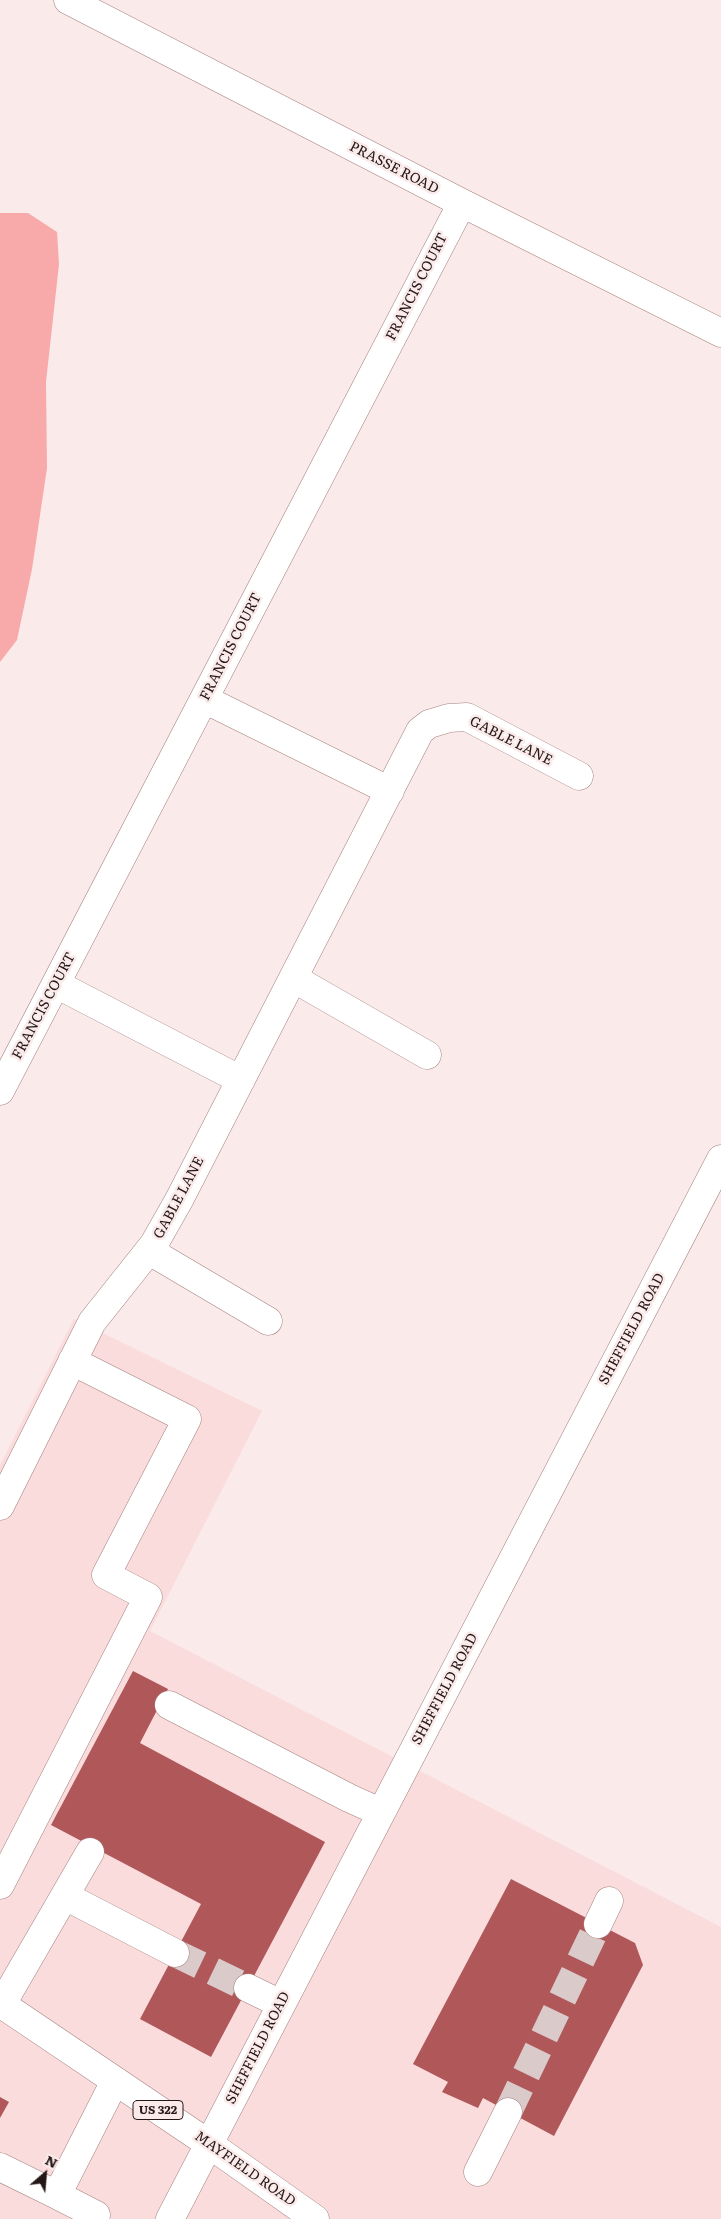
<!DOCTYPE html>
<style>
body{margin:0}
#map{position:relative;width:721px;height:2219px;overflow:hidden;background:#faeaea;font-family:Literata,serif}
canvas{display:block}
.north{position:absolute;left:20px;top:2149px;width:50px;height:50px;-webkit-text-stroke:4px #faeaea;paint-order:stroke;rotate:27deg;font-size:14px;font-weight:700;line-height:20px;text-align:center;color:#251717}
.north::after{content:'';display:block;margin:auto;width:18px;height:22px;background:#251717;clip-path:polygon(50% 0,100% 100%,50% 72%,0 100%)}
</style>
<div id="map">
<canvas width="721" height="2219"></canvas>
<div class="north">N</div>
</div>
<script>
const g = document.querySelector('canvas').getContext('2d');
g.lineJoin = 'round';
function paint(path, color) { g.fillStyle = color; g.fill(path, 'evenodd'); }
const toPath = rows => new Path2D(rows.map(r => 'M' + r).join(''));
function strokePath(path, color, width, dash) { g.strokeStyle = color; g.lineWidth = width; g.lineCap = dash ? 'butt' : 'round'; g.setLineDash(dash || []); g.stroke(path); }
function write(font, color, halo, rows, align = 'center') {
  g.font = font + ' Literata,serif'; g.lineWidth = 5; g.setLineDash([]); g.textBaseline = 'middle'; g.strokeStyle = halo; g.fillStyle = color; for (const [text, x, y, turn = 0] of rows) {
    g.save(); g.translate(x, y); g.rotate((+turn || 0) * Math.PI / 180); g.textAlign = isNaN(turn) ? turn : align; if (halo) g.strokeText(text, 0, 0); g.fillText(text, 0, 0); g.restore();
  }
}
paint(toPath([
 [74,1319,262,1411,150,1631,721,1927,721,2219,0,2219,0,1465]
]), '#f9dcdb');
paint(toPath([
 [0,213,28,213,57,232,59,264,46,382,47,468,32,569,17,640,0,662]
]), '#f8aaaa');
paint(toPath([
 [133,1671,168,1689,140,1743,325,1842,211,2057,140,2019,201,1904,51,1825],
 [511,1879,635,1943,643,1965,554,2136,483,2098,478,2108,442,2092,448,2082,413,2064],
 [0,2097,9,2102,0,2118]
]), '#b0575a');
strokePath(toPath([
 [175,1953,248,1988],
 [508,2112,598,1924]
]), '#dacaca', 28, [28, 14]);
const minor = toPath([
 [68,0,462,203,721,333],
 [204,699,390,791],
 [293,978,427,1055],
 [56,984,241,1080],
 [0,1091,462,203],
 [268,1321,158,1256,154,1244,179,1200,420,731,429,724,449,718,467,717,579,776],
 [0,1506,92,1322,154,1244],
 [169,1705,349,1798,380,1812],
 [0,1885,148,1597,106,1575,187,1419,72,1361],
 [65,1896,175,1953],
 [598,1924,609,1901],
 [248,1988,281,2004],
 [2,2004,90,1852],
 [0,2167,57,2195,115,2081],
 [478,2172,508,2112],
 [57,2195,96,2215,94,2219],
 [170,2219,721,1159]
]);
const major = toPath([
 [0,2003,209,2144,315,2219]
]);
strokePath(minor, '#a58181', 29);
strokePath(major, '#a58181', 29);
strokePath(minor, '#fff', 28);
strokePath(major, '#fff', 28);
for (const [x, y, w] of [
 [158,2110,50]
]) { const box = new Path2D(); box.roundRect(x - w / 2, y - 9.5, w, 19, 4); g.fillStyle = '#faeaea'; g.fill(box); strokePath(box, '#251717', 1); }
write('bold 12px', '#251717', null, [
 ["US 322",158,2110]
]);
write('14px', '#251717', '#faeaea', [
 ["PRASSE ROAD",394,168,27],
 ["FRANCIS COURT",417,287,-63],
 ["FRANCIS COURT",231,647,-63],
 ["GABLE LANE",511,741,27],
 ["FRANCIS COURT",44,1006,-62],
 ["GABLE LANE",179,1198,-62],
 ["SHEFFIELD ROAD",632,1329,-62],
 ["SHEFFIELD ROAD",445,1689,-62],
 ["SHEFFIELD ROAD",258,2048,-63],
 ["MAYFIELD ROAD",245,2169,35]
]);
</script>
